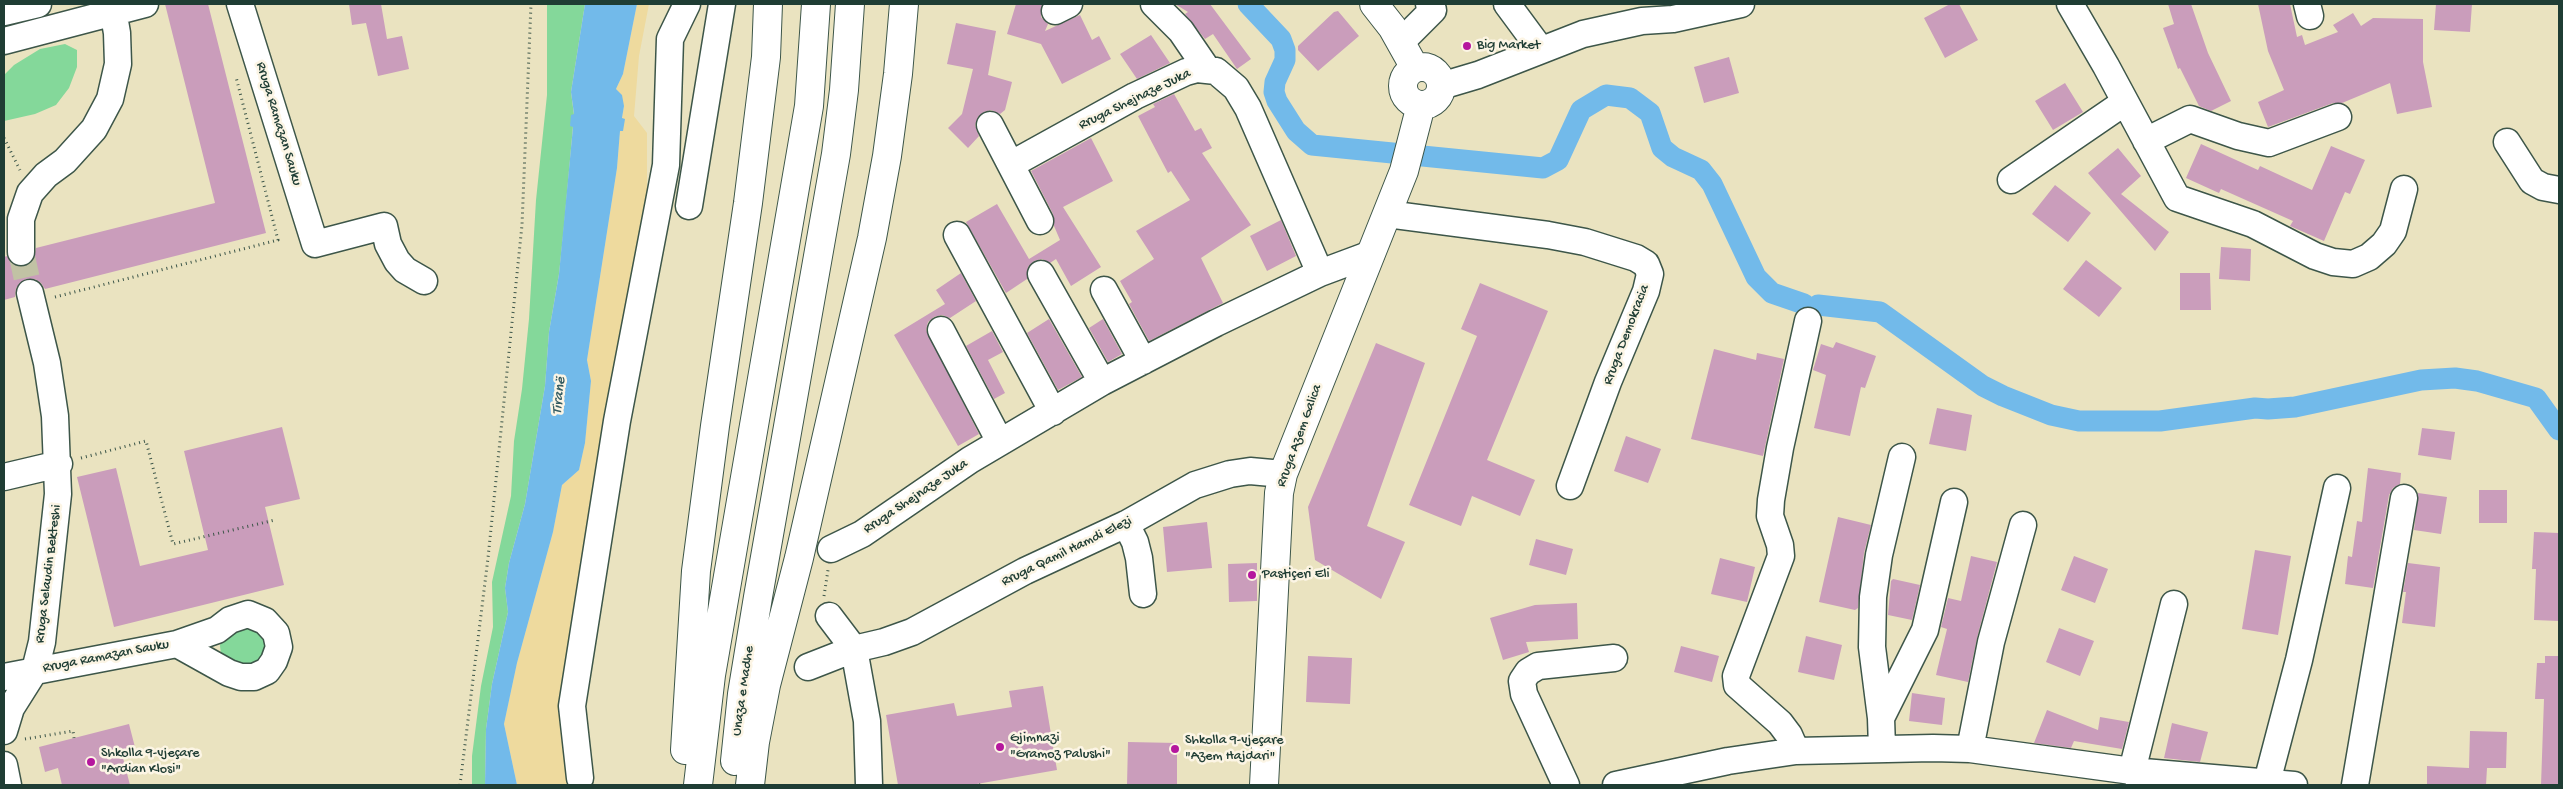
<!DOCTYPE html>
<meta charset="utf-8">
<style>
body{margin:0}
#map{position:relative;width:2563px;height:789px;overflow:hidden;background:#eae3c0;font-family:"Gochi Hand",sans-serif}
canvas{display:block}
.frame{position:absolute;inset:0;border:5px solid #1f3d34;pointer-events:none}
</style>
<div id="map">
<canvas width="2563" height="789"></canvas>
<div class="frame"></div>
</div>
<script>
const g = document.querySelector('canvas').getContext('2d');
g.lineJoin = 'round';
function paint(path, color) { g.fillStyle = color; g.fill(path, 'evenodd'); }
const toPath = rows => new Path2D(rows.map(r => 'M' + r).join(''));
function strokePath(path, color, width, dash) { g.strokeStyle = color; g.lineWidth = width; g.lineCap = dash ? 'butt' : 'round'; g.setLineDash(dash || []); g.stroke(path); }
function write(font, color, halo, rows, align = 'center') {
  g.font = font + ' "Gochi Hand",sans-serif'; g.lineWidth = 5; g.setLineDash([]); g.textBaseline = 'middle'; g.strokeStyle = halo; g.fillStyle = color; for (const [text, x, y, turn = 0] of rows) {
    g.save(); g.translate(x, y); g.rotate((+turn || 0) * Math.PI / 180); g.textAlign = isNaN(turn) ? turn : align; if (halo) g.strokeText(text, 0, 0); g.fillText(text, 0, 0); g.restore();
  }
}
paint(toPath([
 [547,4,585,4,571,92,574,115,570,126,573,126,564,226,559,274,549,332,545,386,525,504,509,563,505,588,508,612,492,684,486,729,485,785,472,785,472,756,481,686,493,627,492,582,511,496,514,441,522,389,529,319,536,200,547,95],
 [65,44,77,50,77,67,69,88,56,105,35,114,4,121,4,75,14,65,40,49],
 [239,622,267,635,266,658,247,671,221,654,220,646,221,638]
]), '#84d89a');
paint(toPath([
 [637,4,649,4,639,56,634,116,647,133,647,191,575,785,517,785,504,724,517,663,553,532,562,485,579,470,585,443,591,381,587,360,617,168,620,130,624,119,622,119,624,106,616,89,623,74]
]), '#eeda9e');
paint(toPath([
 [585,4,637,4,623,74,616,89,622,95,624,106,622,118,625,119,623,131,620,131,617,168,587,360,591,381,585,443,579,470,562,485,553,532,517,663,504,724,517,785,485,785,486,729,492,684,508,612,505,588,509,563,525,504,545,386,549,332,559,274,573,127,570,126,571,115,574,114,571,92]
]), '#72baea');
strokePath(toPath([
 [1248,4,1281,39,1285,50,1285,60,1275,82,1274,92,1277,101,1296,131,1312,145,1543,168,1558,160,1581,110,1606,95,1630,98,1650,113,1662,148,1673,157,1701,170,1712,184,1756,277,1772,293,1804,304],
 [1818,305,1880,312,1983,386,2003,396,2051,415,2079,421,2160,421,2255,408,2268,409,2295,407,2421,380,2455,378,2477,381,2536,398,2559,430]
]), '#72baea', 21);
paint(toPath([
 [165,4,208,4,266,233,45,289,41,283,35,279,26,279,16,288,15,297,4,300,4,257,7,256,13,265,21,267,34,260,36,248,215,203],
 [349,4,381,4,387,39,402,36,409,69,378,76,366,23,352,25],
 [1016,4,1042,4,1041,17,1048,24,1045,31,1080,15,1092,40,1099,36,1111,59,1062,84,1041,44,1007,34],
 [1175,4,1210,4,1251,59,1237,69,1213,34,1205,39,1185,14,1188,12],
 [1950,4,1959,4,1978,40,1945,58,1924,18],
 [2168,4,2191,4,2208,53,2231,101,2211,111,2199,106,2180,68,2178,69,2163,28,2174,24],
 [2258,4,2290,4,2297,37,2302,35,2305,45,2338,32,2333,25,2353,13,2361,26,2373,18,2423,19,2423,62,2432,107,2397,114,2390,83,2342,103,2333,103,2268,127,2258,102,2284,90,2268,51],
 [2436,4,2472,4,2470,32,2434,30],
 [1338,11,1359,36,1318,71,1298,50,1298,46,1334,12],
 [956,23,996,31,988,75,1012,82,1005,110,1000,114,991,110,984,112,978,117,975,125,979,136,968,148,948,128,962,114,973,69,947,64],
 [1151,35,1170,63,1137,79,1120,54],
 [1729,57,1739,93,1704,103,1694,67],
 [2065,83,2083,112,2053,130,2035,101],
 [1174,94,1195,131,1201,128,1212,148,1202,153,1251,225,1201,258,1223,303,1149,341,1129,304,1132,302,1120,281,1154,259,1136,231,1190,200,1171,171,1168,173,1138,116,1155,107,1153,104],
 [1091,138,1113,181,1063,207,1101,267,1071,286,1056,259,1050,263,1042,259,1034,261,1028,267,1027,279,1006,293,966,222,997,204,1029,259,1060,240,1054,226,1053,214,1031,171],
 [2201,144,2258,170,2260,166,2312,190,2331,146,2365,160,2350,194,2345,192,2324,241,2290,226,2293,221,2221,189,2219,193,2186,178],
 [2118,148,2141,176,2121,194,2169,232,2155,251,2088,173],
 [2055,185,2091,213,2068,242,2032,214],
 [1281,220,1296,256,1267,271,1250,236],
 [2221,247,2251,249,2250,281,2219,279],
 [2086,260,2122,288,2099,317,2063,289],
 [961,273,976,301,950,318,942,315,934,317,928,322,926,330,979,434,958,446,894,335,945,304,936,290],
 [2180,273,2210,273,2211,310,2180,310],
 [1480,283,1548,311,1487,460,1535,480,1520,516,1472,496,1461,526,1409,505,1477,336,1461,329],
 [1049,319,1082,377,1058,390,1027,333],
 [1103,319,1122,354,1108,362,1089,328],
 [992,331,1003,352,988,360,1005,393,994,399,966,346],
 [1836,342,1876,356,1865,388,1861,387,1850,436,1814,428,1826,375,1813,370,1821,344,1833,348],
 [1376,343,1425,363,1367,526,1405,542,1381,599,1315,560,1308,507],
 [1714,349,1756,360,1757,353,1784,359,1763,456,1691,439],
 [1937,408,1972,415,1966,451,1929,444],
 [282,427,300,499,265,507,284,585,114,627,77,477,116,468,140,566,208,550,184,451],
 [2422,428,2455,432,2451,460,2418,455],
 [1626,436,1661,449,1648,483,1614,471],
 [2368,468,2401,473,2400,484,2393,488,2389,495,2373,588,2345,584,2348,556,2352,557,2357,521,2362,522],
 [2479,490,2507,490,2507,523,2479,523],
 [2418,493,2447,497,2441,534,2414,530],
 [1838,517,1871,525,1864,553,1858,608,1855,610,1819,602],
 [1207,522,1212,568,1167,572,1163,527],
 [2534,532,2559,533,2559,621,2534,620,2536,569,2532,569],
 [1536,539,1573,549,1566,575,1529,565],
 [2255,550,2291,556,2278,635,2242,629],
 [1971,556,1997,562,1977,638,1968,682,1936,675,1947,629,1941,627,1948,598,1961,601],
 [2074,556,2108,569,2095,603,2061,590],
 [1720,558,1755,567,1747,602,1711,594],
 [1257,563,1257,601,1229,602,1228,564],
 [2408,563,2440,567,2435,627,2402,623,2406,592,2403,592],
 [1893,579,1920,585,1912,620,1888,615,1891,581],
 [1577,603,1578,639,1526,642,1529,652,1503,660,1490,618,1535,605],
 [2059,628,2094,641,2080,676,2046,662],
 [1806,636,1842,645,1834,680,1798,672],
 [1681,646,1719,656,1712,682,1674,672],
 [1308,656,1352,658,1350,704,1306,702],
 [2545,656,2559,656,2559,785,2541,785,2544,699,2535,699,2537,663,2545,663],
 [1043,686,1057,770,971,785,898,785,886,715,954,703,957,716,1012,707,1009,691],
 [1912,693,1945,698,1942,725,1909,721],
 [2047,710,2098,730,2100,717,2129,722,2122,749,2074,741,2071,748,2034,743],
 [2172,723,2208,732,2200,762,2164,758],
 [129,724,137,755,123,758,130,785,62,785,58,768,45,772,39,747],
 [2470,731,2507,732,2506,768,2487,768,2486,785,2427,785,2427,766,2469,768],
 [1128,742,1177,743,1177,785,1127,785]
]), '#ca9dbb');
strokePath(toPath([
 [21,252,30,293]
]), '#c1c2a4', 26, [26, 13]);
const minor = toPath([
 [240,4,315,244,384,226,388,244,397,261,405,270,424,281],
 [1154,4,1181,31,1207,69],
 [1507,4,1541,50],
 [2070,4,2106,66,2177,198,2253,224,2315,256,2333,262,2353,264,2369,257,2384,244,2393,231,2404,189],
 [2307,4,2310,16],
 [1055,11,1069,4],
 [4,12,38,4],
 [4,41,145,4],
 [1401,42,1433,10,1429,4],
 [1441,86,1478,75,1583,34,1642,21,1673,19,1741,4],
 [990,125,1040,221],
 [2146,141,2190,119,2238,136,2269,143,2338,117],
 [2507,142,2532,181,2543,187,2559,190],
 [1012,164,1135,96,1186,72,1197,69,1216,71,1236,88,1248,108,1320,273],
 [2011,180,2125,102],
 [689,206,722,4],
 [1387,214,1548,235,1585,242,1636,258,1646,264,1650,274,1646,291,1608,382,1570,486],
 [957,235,1053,412],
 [21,252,21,219,30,193,46,175,65,161,94,129,110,99,118,64,117,33,112,4],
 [1041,274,1102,382],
 [1104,290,1143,361],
 [941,330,1000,442],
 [4,477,59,464],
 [1126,524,1135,542,1139,558,1143,594],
 [831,549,862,534,970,460,1102,382,1216,323,1320,273,1371,254],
 [829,616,854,649,867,721,869,785],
 [808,667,854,649,884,642,912,632,1025,571,1126,524,1195,485,1230,474,1250,471,1283,474],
 [4,677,177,644,217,630,230,620,248,614,265,621,276,633,279,647,274,661,267,671,254,677,241,677,229,673,177,644],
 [1881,718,1925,630,1954,502],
 [4,731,11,708,35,670,42,642,58,494,55,416,47,363,30,293],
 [1882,748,1881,718,1872,647,1873,597,1879,555,1902,457],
 [1970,749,1991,642,2023,525],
 [1796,751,1789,735,1780,723,1737,685,1736,676,1781,556,1780,545,1770,516,1771,500,1780,448,1808,321],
 [4,765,8,785],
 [580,778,572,706,617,421,666,165,670,39,687,4],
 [1566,785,1524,694,1522,681,1528,672,1538,666,1614,658],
 [1616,785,1728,761,1796,751,1933,748,1970,749,2132,771,2294,785],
 [2144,785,2132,771,2174,604],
 [2268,785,2267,782,2299,660,2337,488],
 [2355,785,2404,498]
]);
const major = toPath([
 [1374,4,1392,27,1415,68],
 '1403 86a19 19 0 1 1 38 0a19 19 0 1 1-38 0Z',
 [1264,785,1279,493,1283,474,1404,171,1421,105]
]);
const highway = toPath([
 [685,750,696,571,715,426,748,203,766,57,768,4],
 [735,761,742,694,758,597,836,154,844,90,850,4],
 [698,785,711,675,809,106,816,4],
 [750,785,755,742,766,685,799,558,872,238,887,156,898,74,904,4]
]);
strokePath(minor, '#3d5649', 29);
strokePath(major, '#3d5649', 30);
strokePath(highway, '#3d5649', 30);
strokePath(toPath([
 [4,138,20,170],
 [55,297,278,240,236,77],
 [81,458,146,441,173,544,275,520],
 [824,596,828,570],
 [25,739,73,731,74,738],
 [460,785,488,558,522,225,531,4],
 [980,785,981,784]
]), '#3d5649', 3, [1, 4]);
strokePath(minor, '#fff', 26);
strokePath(major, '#fff', 28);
strokePath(highway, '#fff', 28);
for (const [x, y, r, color] of [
 [1467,46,5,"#b5179e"],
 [1252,575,5,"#b5179e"],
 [1000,747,5,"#b5179e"],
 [1175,749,5,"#b5179e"],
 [91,762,5,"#b5179e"]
]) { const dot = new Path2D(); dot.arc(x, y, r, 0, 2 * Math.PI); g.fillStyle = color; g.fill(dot); strokePath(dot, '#fcf5e5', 2); }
write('14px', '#1f3d34', '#fcf5e5', [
 ["Big Market",1477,46],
 ["Pastiçeri Eli",1262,575],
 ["Gjimnazi",1010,739],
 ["\"Gramoz Palushi\"",1010,755],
 ["Shkolla 9-vjeçare",1185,741],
 ["\"Azem Hajdari\"",1185,757],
 ["Shkolla 9-vjeçare",101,754],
 ["\"Ardian Klosi\"",101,770]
], 'left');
write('14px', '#1f3d34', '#fcf5e5', [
 ["Rruga Shejnaze Juka",1135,100,-26],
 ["Rruga Ramazan Sauku",278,124,73],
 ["Rruga Demokracia",1627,335,-69],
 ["Rruga Azem Galica",1300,436,-70],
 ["Rruga Shejnaze Juka",916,497,-34],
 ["Rruga Qamil Hamdi Elezi",1067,552,-26],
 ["Rruga Selaudin Bekteshi",49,574,-83],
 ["Rruga Ramazan Sauku",106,657,-11],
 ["Unaza e Madhe",744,691,-82]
]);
write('italic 15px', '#345c62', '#fcf5e5', [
 ["Tiranë",560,396,-84]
]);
</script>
